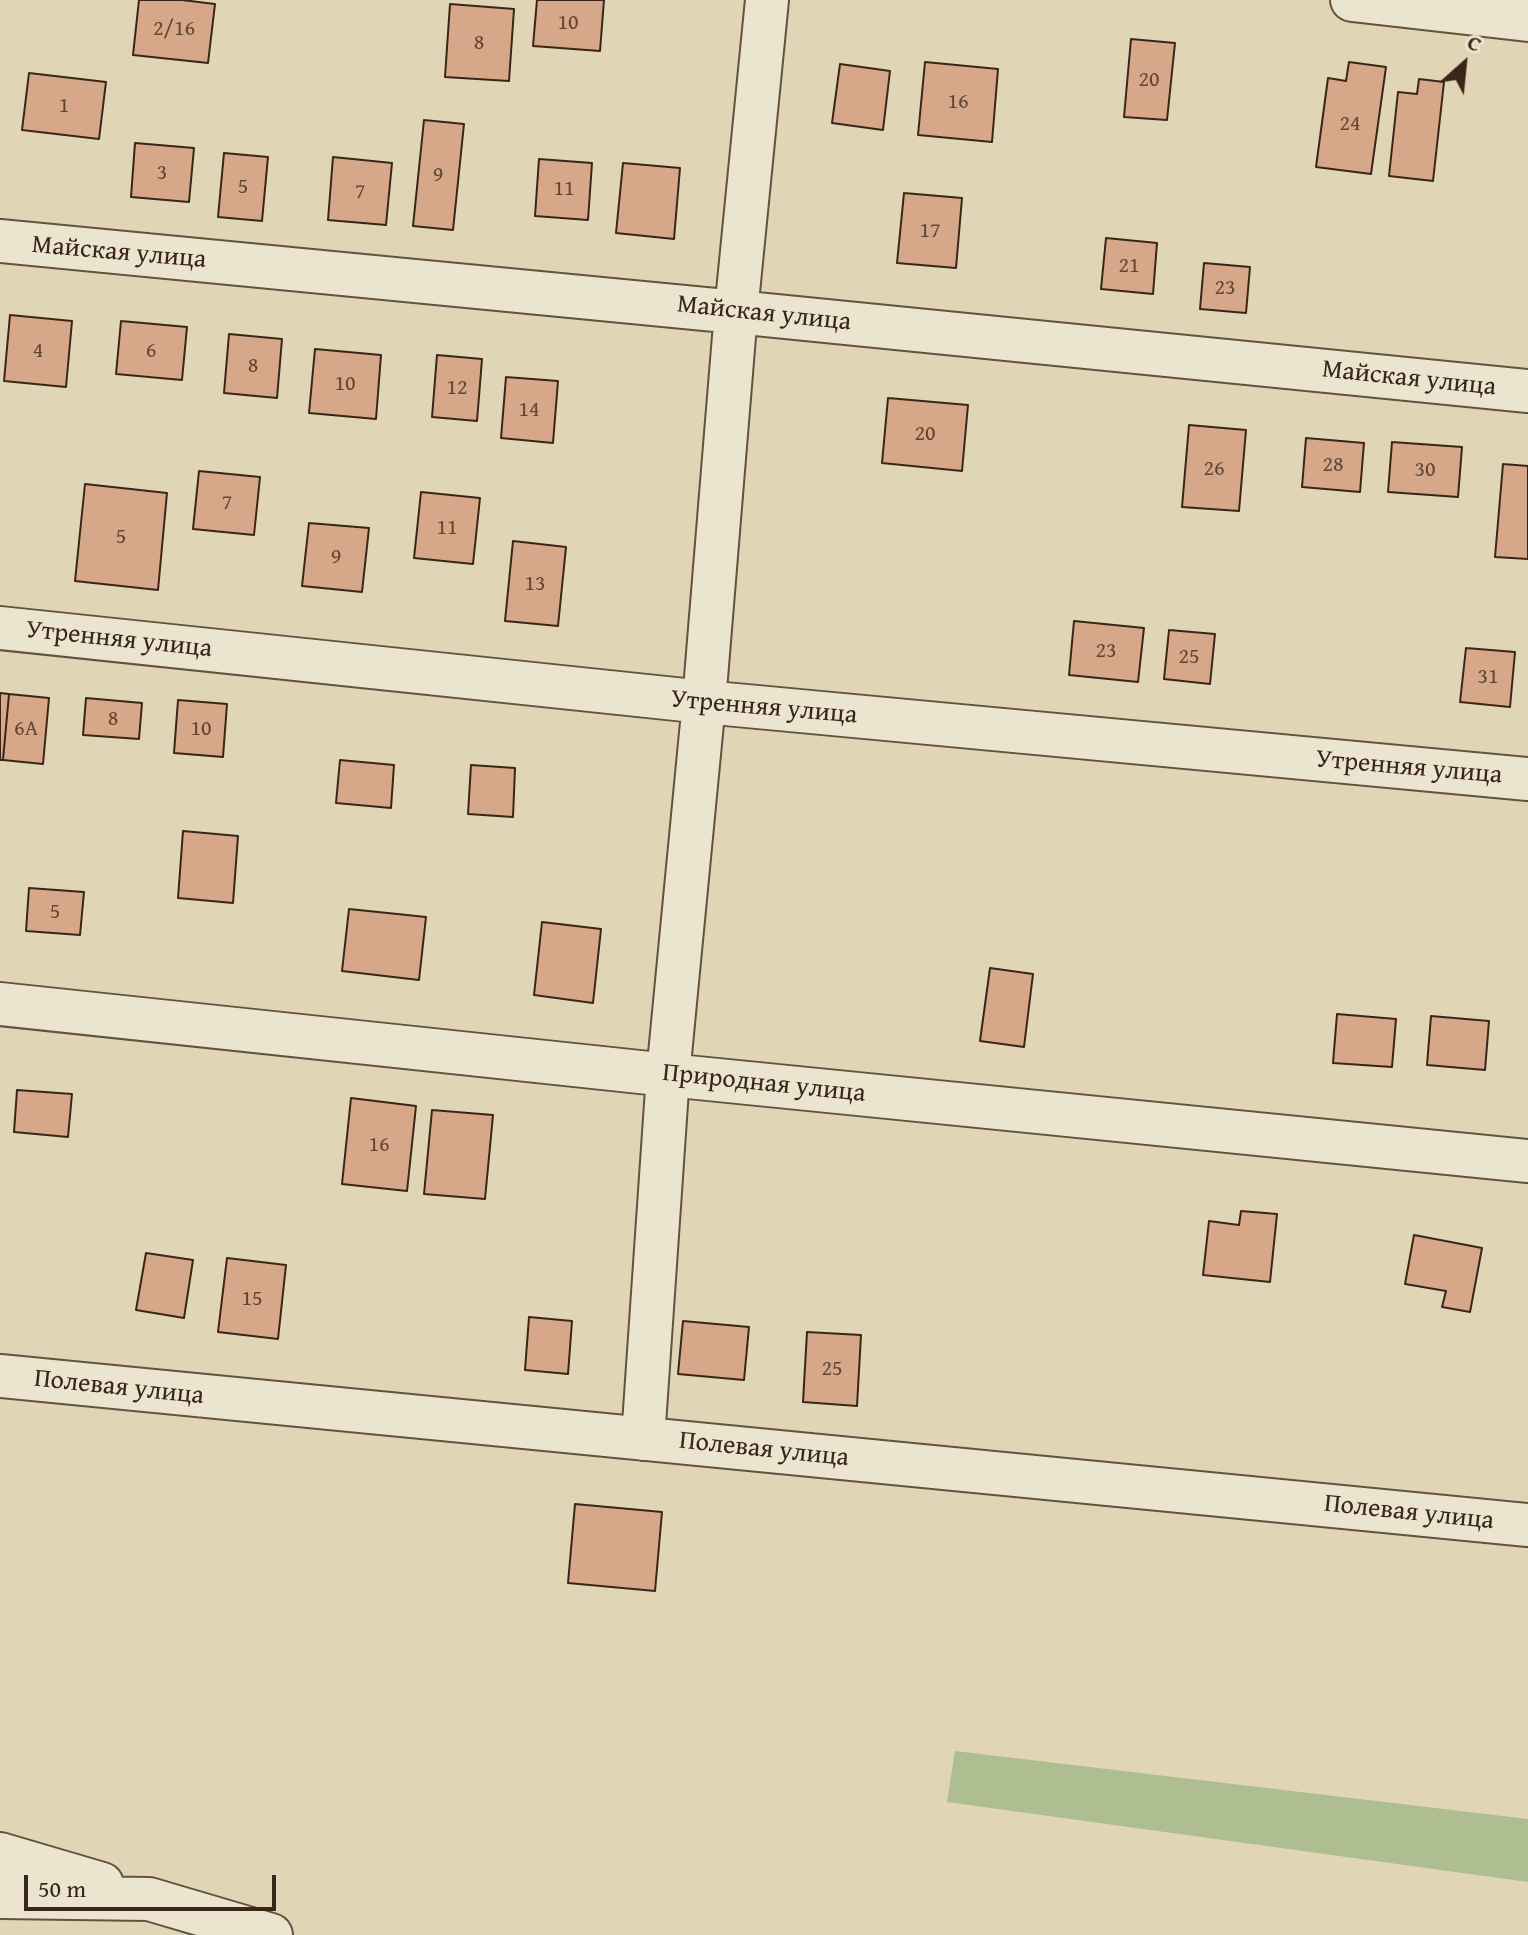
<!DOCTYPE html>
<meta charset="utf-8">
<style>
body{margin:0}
#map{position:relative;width:1528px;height:1935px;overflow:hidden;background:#e0d5b4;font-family:"Gentium Book Plus",serif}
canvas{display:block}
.north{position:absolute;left:1424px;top:24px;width:80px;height:80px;-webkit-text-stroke:6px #ebe4ce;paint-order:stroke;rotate:27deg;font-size:22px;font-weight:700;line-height:32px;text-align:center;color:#3b2519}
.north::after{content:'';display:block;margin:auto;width:28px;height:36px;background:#3b2519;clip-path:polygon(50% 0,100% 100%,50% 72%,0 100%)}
.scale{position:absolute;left:24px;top:1875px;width:252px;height:36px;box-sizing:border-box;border:4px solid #3b2519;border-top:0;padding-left:10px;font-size:24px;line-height:28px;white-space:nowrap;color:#3b2519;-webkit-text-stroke:6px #ebe4ce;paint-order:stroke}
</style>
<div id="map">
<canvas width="1528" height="1935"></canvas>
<div class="north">С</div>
<div class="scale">50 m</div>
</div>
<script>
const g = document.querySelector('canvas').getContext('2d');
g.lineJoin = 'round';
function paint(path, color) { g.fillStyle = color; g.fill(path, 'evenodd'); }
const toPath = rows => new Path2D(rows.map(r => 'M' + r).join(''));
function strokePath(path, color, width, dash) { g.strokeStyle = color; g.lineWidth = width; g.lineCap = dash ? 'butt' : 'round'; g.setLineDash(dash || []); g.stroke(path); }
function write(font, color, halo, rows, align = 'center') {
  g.font = font + ' "Gentium Book Plus",serif'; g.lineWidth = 7; g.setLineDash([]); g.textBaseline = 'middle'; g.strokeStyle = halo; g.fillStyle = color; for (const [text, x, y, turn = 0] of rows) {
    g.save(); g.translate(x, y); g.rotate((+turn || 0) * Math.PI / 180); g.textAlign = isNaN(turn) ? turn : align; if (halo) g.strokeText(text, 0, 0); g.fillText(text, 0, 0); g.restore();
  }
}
paint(toPath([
 [955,1751,1528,1819,1528,1882,947,1802]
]), '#aebe90');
const building = toPath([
 [139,0,182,0,215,4,208,63,133,55,139,0],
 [537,0,604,0,600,51,533,46,537,0],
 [450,4,514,9,509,81,445,77,450,4],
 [1131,39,1175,43,1167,120,1124,117,1131,39],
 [925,62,998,69,992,142,918,135,925,62],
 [1349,62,1386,67,1371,174,1316,167,1328,78,1346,81,1349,62],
 [840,64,890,71,883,130,832,123,840,64],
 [29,73,106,82,99,139,22,130,29,73],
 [1419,79,1444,82,1433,181,1389,176,1398,92,1417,94,1419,79],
 [424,120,464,124,453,230,413,226,424,120],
 [135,143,194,148,189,202,131,197,135,143],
 [224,153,268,157,262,221,218,217,224,153],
 [333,157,392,163,386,225,328,220,333,157],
 [539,159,592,163,588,220,535,216,539,159],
 [623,163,680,168,674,239,616,233,623,163],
 [904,193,962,198,956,268,897,263,904,193],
 [1106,238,1157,243,1153,294,1101,289,1106,238],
 [1204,263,1250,267,1246,313,1200,309,1204,263],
 [10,315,72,321,66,387,4,381,10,315],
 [121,321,187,327,182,380,116,374,121,321],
 [229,334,282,339,277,398,224,393,229,334],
 [315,349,381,355,376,419,309,413,315,349],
 [437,355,482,359,477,421,432,417,437,355],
 [506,377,558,381,553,443,501,438,506,377],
 [888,398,968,405,962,471,882,463,888,398],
 [1189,425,1246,430,1239,511,1182,507,1189,425],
 [1306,438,1364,443,1360,492,1302,487,1306,438],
 [1392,442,1462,447,1458,497,1388,492,1392,442],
 [1503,464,1528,466,1528,559,1495,557,1503,464],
 [199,471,260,477,254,535,193,529,199,471],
 [85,484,167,493,158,590,75,581,85,484],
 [421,492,480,498,473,564,414,558,421,492],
 [309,523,369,528,362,592,302,586,309,523],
 [513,541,566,547,558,626,505,621,513,541],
 [1074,621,1144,628,1138,682,1069,675,1074,621],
 [1169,630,1215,634,1210,684,1164,679,1169,630],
 [1466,648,1515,652,1510,707,1460,702,1466,648],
 [0,693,9,694,3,760,0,760,0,693],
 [9,694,49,698,43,764,3,760,9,694],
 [86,698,142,703,139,739,83,735,86,698],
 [178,700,227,704,223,757,174,753,178,700],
 [340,760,394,765,391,808,336,803,340,760],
 [471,765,515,768,513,817,468,814,471,765],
 [183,831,238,836,233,903,178,898,183,831],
 [29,888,84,892,80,935,26,931,29,888],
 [349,909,426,917,419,980,342,971,349,909],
 [542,922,601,929,593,1003,534,995,542,922],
 [990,968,1033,974,1024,1047,980,1041,990,968],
 [1337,1014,1396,1019,1392,1067,1333,1063,1337,1014],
 [1431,1016,1489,1021,1485,1070,1427,1065,1431,1016],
 [17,1090,72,1094,68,1137,14,1132,17,1090],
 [351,1098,416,1106,407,1191,342,1184,351,1098],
 [432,1110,493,1115,485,1199,424,1194,432,1110],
 [1241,1211,1277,1214,1270,1282,1203,1275,1209,1221,1239,1225,1241,1211],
 [1414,1235,1482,1248,1470,1312,1442,1307,1446,1291,1405,1284,1414,1235],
 [146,1253,193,1260,184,1318,136,1310,146,1253],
 [227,1258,286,1265,278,1339,218,1332,227,1258],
 [529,1317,572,1321,568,1374,525,1370,529,1317],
 [683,1321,749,1327,744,1380,678,1374,683,1321],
 [807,1332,861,1335,857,1406,803,1402,807,1332],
 [575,1504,662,1512,655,1591,568,1583,575,1504]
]);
paint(building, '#d6a889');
strokePath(building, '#3b2519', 2);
const minor = toPath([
 [1352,0,1528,20],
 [0,241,736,312,1528,391],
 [0,628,704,702,1528,779],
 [0,1004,668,1075,1528,1161],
 [0,1376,1528,1525],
 [643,1439,668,1075,704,702,736,312,767,0],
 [0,1854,102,1884],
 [0,1897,149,1899,271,1935]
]);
strokePath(minor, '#645140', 46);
strokePath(minor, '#ebe4ce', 42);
write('22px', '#624635', null, [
 ["10",568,23],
 ["2/16",174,29],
 ["8",479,43],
 ["20",1149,80],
 ["16",958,102],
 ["1",64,106],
 ["24",1350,124],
 ["3",162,173],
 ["9",438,175],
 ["5",243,187],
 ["11",564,189],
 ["7",360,192],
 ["17",930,231],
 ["21",1129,266],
 ["23",1225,288],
 ["4",38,351],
 ["6",151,351],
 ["8",253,366],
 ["10",345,384],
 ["12",457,388],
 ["14",529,410],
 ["20",925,434],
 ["28",1333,465],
 ["26",1214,469],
 ["30",1425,470],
 ["7",227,503],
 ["11",447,528],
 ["5",121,537],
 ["9",336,557],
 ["13",535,584],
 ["23",1106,651],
 ["25",1189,657],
 ["31",1488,677],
 ["8",113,719],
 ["6А",26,729],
 ["10",201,729],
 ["5",55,912],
 ["16",379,1145],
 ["15",252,1299],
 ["25",832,1369]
]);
write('26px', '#3b2519', '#ebe4ce', [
 ["Майская улица",119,253,5],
 ["Майская улица",764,314,6],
 ["Майская улица",1409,379,6],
 ["Утренняя улица",119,640,6],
 ["Утренняя улица",764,708,5],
 ["Утренняя улица",1409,768,5],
 ["Природная улица",764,1084,6],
 ["Полевая улица",119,1388,6],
 ["Полевая улица",764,1450,6],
 ["Полевая улица",1409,1513,6]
]);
</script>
